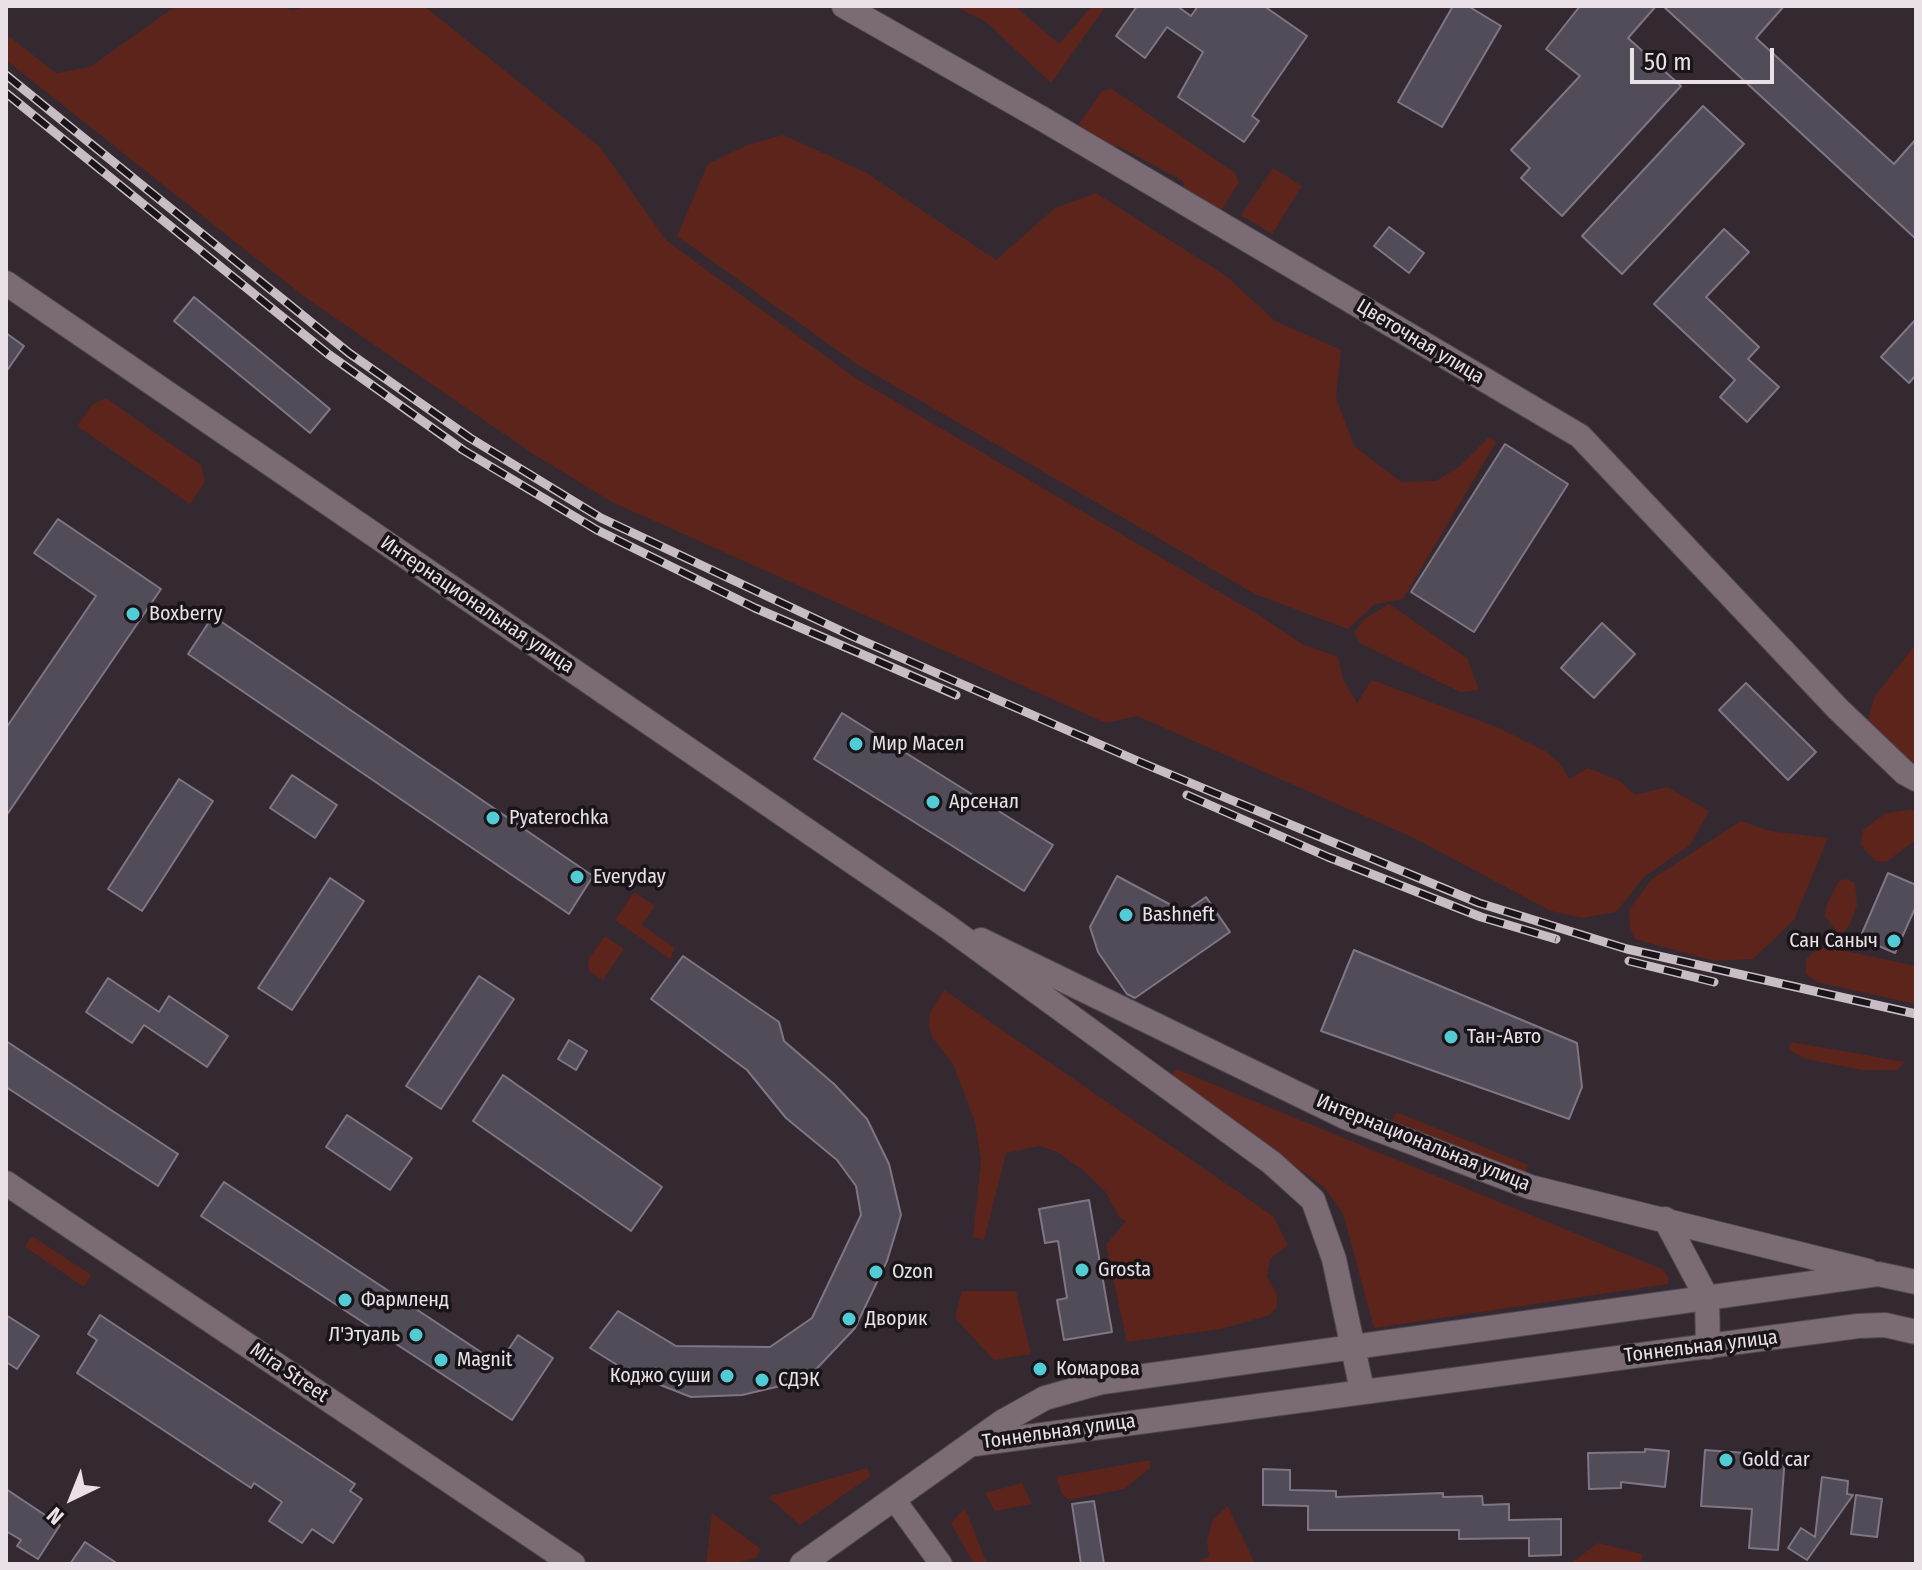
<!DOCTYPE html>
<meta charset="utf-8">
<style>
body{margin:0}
#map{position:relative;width:1922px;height:1570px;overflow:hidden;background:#352931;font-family:"Fira Sans Condensed",sans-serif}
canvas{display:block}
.frame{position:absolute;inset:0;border:8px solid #e9e1e7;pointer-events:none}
.north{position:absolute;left:32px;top:1458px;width:80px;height:80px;-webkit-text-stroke:6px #191417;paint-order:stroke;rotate:223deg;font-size:22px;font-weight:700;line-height:32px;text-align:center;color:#e9e1e7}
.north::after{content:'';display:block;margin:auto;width:28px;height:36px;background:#e9e1e7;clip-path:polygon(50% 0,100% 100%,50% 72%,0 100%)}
.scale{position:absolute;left:1630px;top:48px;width:144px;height:36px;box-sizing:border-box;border:4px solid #e9e1e7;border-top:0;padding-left:10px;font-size:24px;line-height:28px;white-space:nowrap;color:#e9e1e7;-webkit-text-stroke:6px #191417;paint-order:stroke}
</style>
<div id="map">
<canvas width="1922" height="1570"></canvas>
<div class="frame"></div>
<div class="north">N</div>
<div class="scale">50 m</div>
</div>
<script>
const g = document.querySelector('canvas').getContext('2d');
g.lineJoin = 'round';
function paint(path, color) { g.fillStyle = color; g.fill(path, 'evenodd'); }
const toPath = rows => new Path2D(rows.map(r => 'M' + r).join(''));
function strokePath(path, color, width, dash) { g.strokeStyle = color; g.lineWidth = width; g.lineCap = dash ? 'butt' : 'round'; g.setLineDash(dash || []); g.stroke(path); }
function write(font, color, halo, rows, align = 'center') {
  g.font = font + ' "Fira Sans Condensed",sans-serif'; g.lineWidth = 7; g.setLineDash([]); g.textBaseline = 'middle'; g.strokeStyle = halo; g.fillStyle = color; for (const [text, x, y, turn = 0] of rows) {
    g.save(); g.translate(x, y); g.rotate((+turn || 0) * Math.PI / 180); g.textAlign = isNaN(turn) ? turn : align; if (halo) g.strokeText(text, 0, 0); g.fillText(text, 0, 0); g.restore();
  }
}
paint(toPath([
 [176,6,281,6,293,11,305,6,424,6,600,147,665,239,701,266,857,379,1257,614,1302,644,1338,657,1343,679,1357,703,1372,680,1499,728,1547,752,1561,765,1569,779,1588,768,1620,781,1635,795,1667,787,1709,811,1702,824,1690,845,1644,877,1616,912,1583,918,1551,911,1412,837,1137,716,1106,723,612,502,532,453,306,298,6,60,6,34,56,73,90,67],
 [954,6,1015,6,1059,44,1092,6,1106,6,1051,83,985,21],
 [1112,89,1235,173,1239,182,1223,208,1217,209,1185,191,1183,181,1118,146,1106,150,1082,133,1079,124,1102,91],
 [783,135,865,172,996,260,1055,208,1096,193,1226,276,1275,321,1341,350,1336,398,1354,446,1401,482,1436,481,1460,466,1489,437,1496,442,1403,599,1375,604,1348,629,1255,594,855,363,677,236,708,164,747,145],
 [1273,168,1302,186,1272,234,1241,215],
 [106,398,201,465,205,482,190,504,77,426,92,405],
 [1389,604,1467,658,1479,690,1460,692,1360,643,1354,633,1364,619],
 [1916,644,1916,767,1905,761,1868,721,1875,696],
 [1916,809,1916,840,1886,862,1876,861,1866,851,1861,844,1863,830,1886,813],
 [1741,821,1770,831,1828,838,1794,920,1753,959,1715,961,1635,939,1630,928,1629,910,1652,879],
 [1846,879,1855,883,1857,905,1851,922,1845,931,1837,932,1825,916,1827,904,1839,881],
 [634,892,655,906,642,925,675,948,670,959,615,920],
 [605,936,624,949,603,980,589,971,588,960],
 [1827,947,1916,966,1916,1004,1817,982,1806,974,1806,960,1815,950],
 [944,990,1273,1216,1288,1245,1270,1259,1267,1277,1277,1294,1277,1307,1270,1315,1221,1329,1127,1342,1106,1245,1126,1221,1119,1217,1105,1191,1084,1171,1058,1152,1039,1146,1006,1153,984,1240,973,1237,981,1161,975,1122,953,1064,932,1037,929,1027,930,1013],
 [1791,1042,1905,1062,1897,1070,1862,1070,1806,1059,1789,1050],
 [1176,1069,1662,1269,1669,1278,1668,1284,1374,1328,1343,1213,1324,1187,1171,1077],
 [1396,1112,1528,1165,1524,1175,1391,1123],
 [32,1236,91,1275,84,1287,25,1247],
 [962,1291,1016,1291,1031,1354,994,1360,955,1318],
 [1150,1460,1150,1468,1124,1489,1069,1500,1062,1494,1056,1477],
 [867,1468,871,1476,800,1525,768,1497],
 [1022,1483,1032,1504,995,1511,985,1493],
 [1228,1506,1255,1564,1195,1564,1209,1556,1207,1541,1213,1519],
 [965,1508,985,1559,990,1564,974,1564,951,1523],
 [712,1513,761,1549,756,1558,732,1564,706,1564],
 [1598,1543,1643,1554,1640,1564,1570,1564]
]), '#5c241b');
const building = toPath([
 [1137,6,1177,6,1191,16,1198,6,1264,6,1307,36,1252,116,1259,121,1244,142,1178,97,1203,52,1167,27,1145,58,1116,36,1137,6],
 [1453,6,1468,6,1501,26,1442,127,1398,102,1453,6],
 [1580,6,1656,6,1628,38,1681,86,1562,216,1521,178,1530,168,1511,150,1580,76,1546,49,1580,6],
 [1663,6,1784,6,1756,38,1894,164,1916,139,1916,239,1663,6],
 [1703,106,1744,144,1622,274,1582,236,1703,106],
 [1389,227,1424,253,1409,273,1374,246,1389,227],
 [1724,229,1749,252,1706,297,1759,347,1748,359,1779,387,1747,422,1720,397,1735,380,1654,304,1724,229],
 [194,297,330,409,310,433,174,321,194,297],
 [1916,319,1916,375,1909,383,1881,357,1916,319],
 [6,333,24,346,6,372,6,333],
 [1505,444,1568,484,1474,632,1411,592,1505,444],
 [58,519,161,589,6,816,6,728,96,596,34,553,58,519],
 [213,616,593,876,569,914,188,654,213,616],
 [1602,623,1635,654,1594,698,1561,668,1602,623],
 [1746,683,1816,752,1788,780,1719,710,1746,683],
 [842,713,1053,845,1024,891,814,759,842,713],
 [292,775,337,805,315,838,270,808,292,775],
 [179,779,213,801,142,911,108,889,179,779],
 [1888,873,1916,885,1916,906,1895,953,1860,938,1888,873],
 [1117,876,1184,912,1206,897,1230,932,1135,998,1127,994,1098,952,1090,927,1117,876],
 [330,878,364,901,292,1010,258,988,330,878],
 [1354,950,1577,1043,1582,1087,1569,1119,1321,1031,1354,950],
 [683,956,779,1022,784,1041,834,1084,867,1119,889,1164,901,1215,887,1261,855,1328,806,1380,742,1395,691,1397,630,1373,590,1348,618,1311,676,1346,770,1347,812,1318,861,1215,856,1186,837,1160,786,1118,747,1070,651,999,683,956],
 [479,976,514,999,441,1109,406,1086,479,976],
 [108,978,159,1012,169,996,228,1036,207,1067,144,1025,132,1043,86,1012,108,978],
 [569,1040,587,1051,576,1070,558,1059,569,1040],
 [6,1041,178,1154,158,1186,6,1087,6,1041],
 [503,1075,662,1187,631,1231,473,1121,503,1075],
 [347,1115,412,1158,390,1190,326,1147,347,1115],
 [224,1182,499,1364,518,1335,553,1358,512,1420,201,1216,224,1182],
 [1089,1200,1112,1332,1064,1340,1057,1300,1067,1298,1058,1241,1045,1243,1039,1209,1089,1200],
 [6,1315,39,1336,17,1369,6,1362,6,1315],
 [100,1315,355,1484,350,1491,362,1499,333,1543,312,1529,302,1543,269,1521,282,1502,254,1483,251,1488,77,1373,97,1340,88,1334,100,1315],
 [1645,1449,1669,1451,1665,1487,1621,1482,1621,1488,1589,1489,1588,1453,1645,1452,1645,1449],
 [1705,1450,1785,1456,1778,1550,1749,1548,1752,1509,1701,1506,1705,1450],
 [1263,1469,1290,1470,1290,1490,1336,1491,1336,1497,1443,1493,1443,1497,1482,1496,1483,1505,1509,1504,1509,1520,1561,1519,1561,1555,1529,1556,1529,1538,1459,1539,1459,1530,1308,1530,1308,1506,1263,1505,1263,1469],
 [1822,1477,1848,1481,1847,1494,1853,1495,1807,1560,1788,1548,1801,1528,1815,1537,1822,1477],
 [6,1489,60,1525,38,1559,17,1546,21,1540,6,1531,6,1489],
 [1856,1495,1882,1499,1877,1537,1851,1534,1856,1495],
 [1094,1501,1104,1564,1081,1564,1072,1504,1094,1501],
 [85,1542,118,1564,70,1564,85,1542]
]);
paint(building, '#524b58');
strokePath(building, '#7e7684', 2);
const street = toPath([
 [894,1499,941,1564]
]);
const secondary = toPath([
 [844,6,1041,118,1580,436,1838,709,1905,773,1916,779],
 [6,283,948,927,1272,1163,1313,1200,1334,1259,1362,1390],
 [981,940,1345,1117,1530,1187,1868,1271],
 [6,1183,573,1564],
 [1665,1219,1707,1298,1708,1347],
 [974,1444,1858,1326,1885,1325,1916,1332],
 [802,1564,1002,1422,1045,1398,1102,1382,1878,1274,1916,1282]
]);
strokePath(street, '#51474f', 24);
strokePath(secondary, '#51474f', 26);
strokePath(street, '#7a6b75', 22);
strokePath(secondary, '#7a6b75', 24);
const rail = toPath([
 [6,75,349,353,470,438,601,518,854,637,1140,762,1479,903,1627,949,1916,1014],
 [6,93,328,354,463,450,597,530,755,608,956,695],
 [1187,795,1328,857,1481,917,1556,939],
 [1629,961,1714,982]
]);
strokePath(rail, '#c7bec5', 9);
strokePath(rail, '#191417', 6, [18]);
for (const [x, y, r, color] of [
 [133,614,8,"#51ccd4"],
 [856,744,8,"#51ccd4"],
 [933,802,8,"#51ccd4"],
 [493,818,8,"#51ccd4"],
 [577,877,8,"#51ccd4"],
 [1126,915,8,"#51ccd4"],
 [1894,941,8,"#51ccd4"],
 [1451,1037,8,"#51ccd4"],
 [1082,1270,8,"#51ccd4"],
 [876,1272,8,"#51ccd4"],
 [345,1300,8,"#51ccd4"],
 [849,1319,8,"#51ccd4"],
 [416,1335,8,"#51ccd4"],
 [441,1360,8,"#51ccd4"],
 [1040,1369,8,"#51ccd4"],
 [727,1376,8,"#51ccd4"],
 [762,1380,8,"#51ccd4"],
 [1726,1460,8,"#51ccd4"]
]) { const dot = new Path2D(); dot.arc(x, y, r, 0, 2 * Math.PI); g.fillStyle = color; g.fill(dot); strokePath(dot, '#191417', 3); }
write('20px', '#e9e1e7', '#191417', [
 ["Цветочная улица",1420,342,31],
 ["Интернациональная улица",477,605,34],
 ["Интернациональная улица",1423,1143,22],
 ["Тоннельная улица",1701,1347,-7],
 ["Mira Street",289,1373,34],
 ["Тоннельная улица",1059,1432,-8]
]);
write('20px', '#e9e1e7', '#191417', [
 ["Boxberry",149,614],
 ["Мир Масел",872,744],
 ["Арсенал",949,802],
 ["Pyaterochka",509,818],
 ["Everyday",593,877],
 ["Bashneft",1142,915],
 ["Сан Саныч",1878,941,"right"],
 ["Тан-Авто",1467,1037],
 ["Grosta",1098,1270],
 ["Ozon",892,1272],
 ["Фармленд",361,1300],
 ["Дворик",865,1319],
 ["Л'Этуаль",400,1335,"right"],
 ["Magnit",457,1360],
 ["Комарова",1056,1369],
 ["Коджо суши",711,1376,"right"],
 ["СДЭК",778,1380],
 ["Gold car",1742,1460]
], 'left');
</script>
